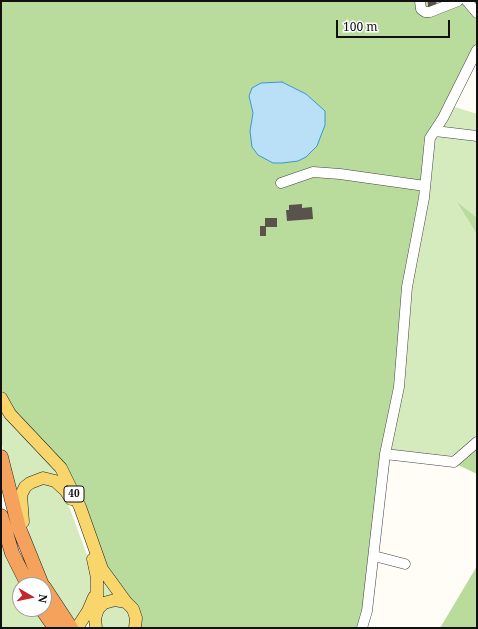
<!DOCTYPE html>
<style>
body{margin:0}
#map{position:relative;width:478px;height:629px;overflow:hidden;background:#fffdf5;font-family:"Noto Serif",serif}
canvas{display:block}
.frame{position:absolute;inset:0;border:2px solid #111;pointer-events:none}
.north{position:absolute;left:12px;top:577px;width:40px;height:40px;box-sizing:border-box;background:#fff;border:1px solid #a0a0a0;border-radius:50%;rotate:99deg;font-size:11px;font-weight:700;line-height:16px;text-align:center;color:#111}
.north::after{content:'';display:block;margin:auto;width:14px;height:18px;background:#c4262e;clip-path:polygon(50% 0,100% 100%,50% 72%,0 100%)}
.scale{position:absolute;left:336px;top:20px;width:114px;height:18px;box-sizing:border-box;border:2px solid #111;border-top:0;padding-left:5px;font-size:12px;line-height:14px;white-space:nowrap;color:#111;-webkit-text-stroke:3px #fff;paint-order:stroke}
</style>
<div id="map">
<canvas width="478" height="629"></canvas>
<div class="frame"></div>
<div class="north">N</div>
<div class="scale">100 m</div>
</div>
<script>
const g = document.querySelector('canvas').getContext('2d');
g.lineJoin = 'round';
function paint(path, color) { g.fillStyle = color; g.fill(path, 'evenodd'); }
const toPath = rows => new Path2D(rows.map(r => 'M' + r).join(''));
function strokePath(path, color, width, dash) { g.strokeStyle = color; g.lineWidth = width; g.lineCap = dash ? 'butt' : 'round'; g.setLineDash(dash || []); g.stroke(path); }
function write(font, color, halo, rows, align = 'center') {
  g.font = font + ' "Noto Serif",serif'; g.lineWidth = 4; g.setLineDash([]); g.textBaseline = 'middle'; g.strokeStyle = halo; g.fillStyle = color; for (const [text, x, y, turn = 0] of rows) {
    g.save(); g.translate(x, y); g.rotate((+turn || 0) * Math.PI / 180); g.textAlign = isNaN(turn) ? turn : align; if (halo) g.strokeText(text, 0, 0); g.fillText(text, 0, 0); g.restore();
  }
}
paint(toPath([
 [452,106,477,114,477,438,452,459,389,452,410,287,433,139],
 [1,408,15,427,57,471,65,484,73,498,77,506,101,575,114,595,102,599,101,577,93,552,77,507,65,484,51,475,34,475,26,480,21,485,16,502,1,440],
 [44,483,53,486,64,497,70,509,90,563,92,584,89,597,74,624,45,581,31,548,25,502,29,489],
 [1,535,22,585,20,585,20,609,36,609,50,628,1,628],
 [110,605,122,606,131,615,130,628,101,628,101,613]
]), '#d5ebbd');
paint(toPath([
 [1,1,477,1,477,43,447,104,427,137,364,611,359,628,140,628,106,567,84,505,8,401,1,388],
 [457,202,477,218,477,234],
 [477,446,477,474,456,464],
 [477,566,477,628,440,628]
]), '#b9dc9c');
const water = toPath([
 [282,82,306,94,325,111,325,125,317,146,306,157,298,161,282,163,273,163,258,155,252,147,250,131,253,113,249,96,252,88,261,83,282,82]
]);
paint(water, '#b9e0f7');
strokePath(water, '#3f96cf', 1);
paint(toPath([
 [428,1,436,1,437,7,428,7],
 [302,204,302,208,312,207,313,219,287,221,286,210,289,210,289,205],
 [265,218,277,218,277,227,266,227,266,236,260,236,260,226,265,226]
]), '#5a524d');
const minor = toPath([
 [420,1,421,9,425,12,430,12,458,1],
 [467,1,477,13],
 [435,131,477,136],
 [281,183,313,172,340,174,425,186],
 [385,454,454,462,477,442],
 [374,556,405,564],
 [362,628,367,611,385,454,399,387,407,287,424,198,430,138,443,118,477,50]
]);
const major = toPath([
 [1,398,10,414,61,468,80,507,102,569,126,602],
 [23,522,21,495,25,487,30,483,43,478,55,481,65,490,71,499],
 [93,559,97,578,97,612],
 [77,628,88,611,94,597],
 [96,628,95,618,98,609,104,603,115,600,126,602,133,609,136,618,135,628]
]);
const highway = toPath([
 [1,457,19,528,42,585],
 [1,516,12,553,28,585],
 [44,587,71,628],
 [42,609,55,628]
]);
strokePath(minor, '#444', 11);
strokePath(major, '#222', 13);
strokePath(highway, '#222', 15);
strokePath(minor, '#fff', 10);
strokePath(major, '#f9d66b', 12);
strokePath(highway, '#f5a25d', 14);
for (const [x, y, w] of [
 [74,494,20]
]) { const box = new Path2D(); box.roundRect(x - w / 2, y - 8, w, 16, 3); g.fillStyle = '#fff'; g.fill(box); strokePath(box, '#111', 1); }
write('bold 10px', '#111', null, [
 ["40",74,494]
]);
</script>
